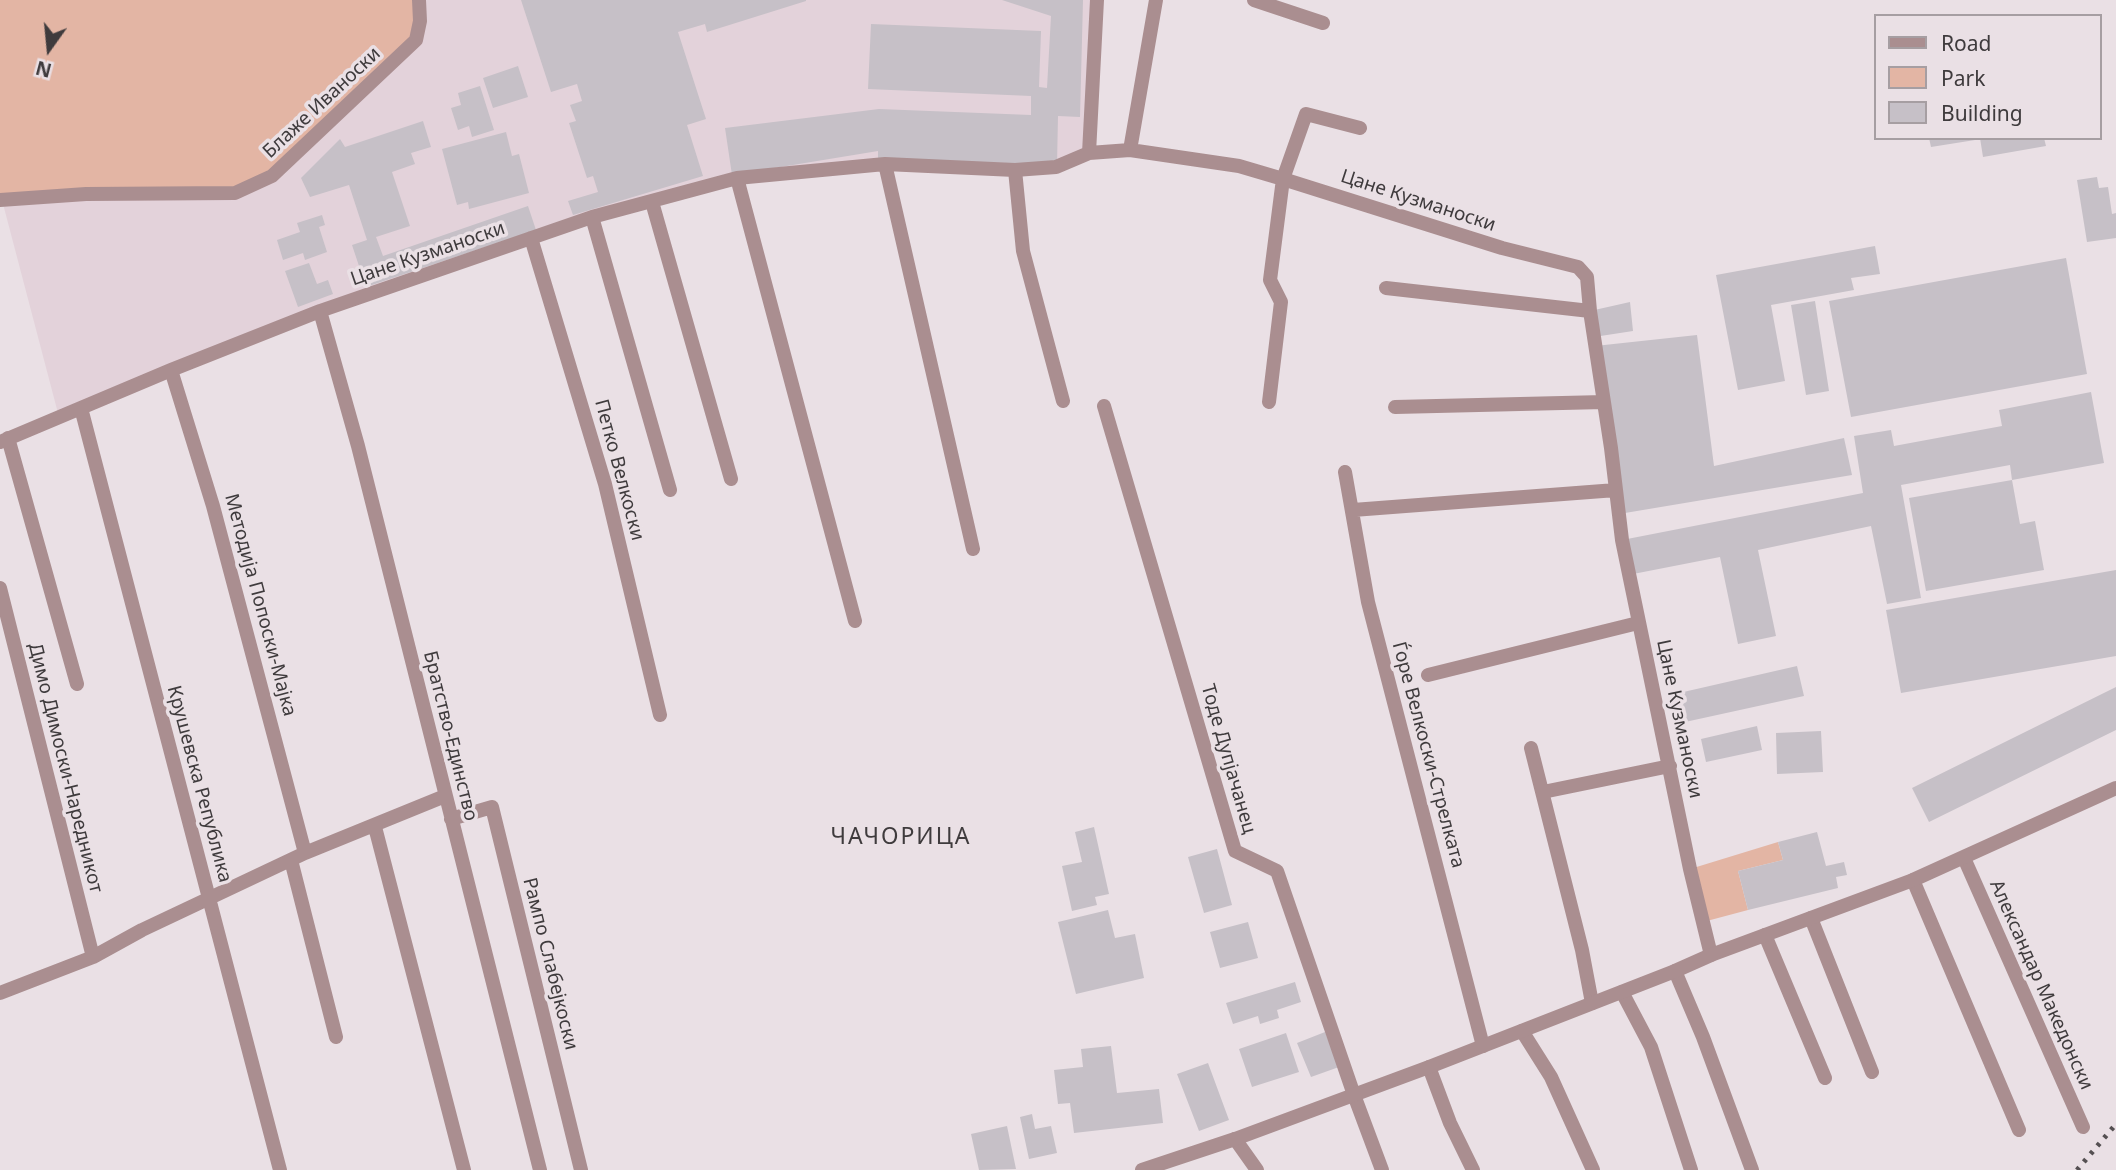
<!DOCTYPE html>
<meta charset="utf-8">
<style>
body{margin:0}
#map{position:relative;width:2116px;height:1170px;overflow:hidden;background:#eae0e5;font-family:"Noto Sans",sans-serif}
canvas{display:block}
.legend{position:absolute;left:1874px;top:14px;width:228px;height:126px;box-sizing:border-box;background:#eae0e5;border:2px solid #a69ea2;margin:0;padding:9px 12px;list-style:none;font-size:21px;color:#3f3b3d}
.legend li{display:flex;align-items:center;gap:14px;height:35px}
.legend b{width:35px;border:2px solid #a69ea2}
.north{position:absolute;left:14px;top:14px;width:70px;height:70px;-webkit-text-stroke:5px #eae0e5;paint-order:stroke;rotate:195deg;font-size:19px;font-weight:700;line-height:28px;text-align:center;color:#3f3b3d}
.north::after{content:'';display:block;margin:auto;width:24px;height:32px;background:#3f3b3d;clip-path:polygon(50% 0,100% 100%,50% 72%,0 100%)}
</style>
<div id="map">
<canvas width="2116" height="1170"></canvas>
<ul class="legend">
<li><b style="height:9px;background:#aa8e90"></b>Road</li>
<li><b style="height:19px;background:#e3b5a4"></b>Park</li>
<li><b style="height:19px;background:#c6c0c7"></b>Building</li>
</ul>
<div class="north">N</div>
</div>
<script>
const g = document.querySelector('canvas').getContext('2d');
g.lineJoin = 'round';
function paint(path, color) { g.fillStyle = color; g.fill(path, 'evenodd'); }
const toPath = rows => new Path2D(rows.map(r => 'M' + r).join(''));
function strokePath(path, color, width, dash) { g.strokeStyle = color; g.lineWidth = width; g.lineCap = dash ? 'butt' : 'round'; g.setLineDash(dash || []); g.stroke(path); }
function write(font, color, halo, rows, align = 'center') {
  g.font = font + ' "Noto Sans",sans-serif'; g.lineWidth = 7; g.setLineDash([]); g.textBaseline = 'middle'; g.strokeStyle = halo; g.fillStyle = color; for (const [text, x, y, turn = 0] of rows) {
    g.save(); g.translate(x, y); g.rotate((+turn || 0) * Math.PI / 180); g.textAlign = isNaN(turn) ? turn : align; if (halo) g.strokeText(text, 0, 0); g.fillText(text, 0, 0); g.restore();
  }
}
paint(toPath([
 [419,0,1097,0,1089,153,1056,167,885,164,737,178,320,311,59,417,2,200]
]), '#e3d2da');
paint(toPath([
 [0,0,419,0,416,40,272,176,235,193,0,200],
 [1778,842,1783,860,1738,871,1748,910,1703,922,1690,869]
]), '#e3b5a4');
paint(toPath([
 [521,0,806,0,806,1,707,32,705,24,678,32,706,119,687,125,703,176,573,215,568,201,598,192,593,176,587,178,569,123,576,121,570,105,582,101,577,84,551,92],
 [1002,0,1083,0,1080,117,1058,116,1057,165,878,158,878,151,732,175,725,128,879,109,1031,115,1031,96,868,89,871,24,1041,31,1039,87,1047,88,1051,16],
 [518,66,528,97,493,108,483,78],
 [480,86,494,130,472,137,469,126,458,130,451,108,461,105,458,93],
 [423,121,431,147,411,153,415,164,392,172,410,226,376,237,383,256,528,206,536,230,366,287,352,245,367,240,349,185,310,197,301,178,340,139,345,147],
 [506,132,512,156,519,154,529,193,469,209,468,202,457,205,442,149],
 [1929,138,1975,138,1975,140,1931,147],
 [1980,138,2044,138,2046,146,1983,157],
 [2097,177,2099,188,2108,187,2112,214,2116,213,2116,238,2087,242,2077,180],
 [322,215,325,225,319,227,327,252,305,260,303,253,283,260,277,240,300,232,297,223],
 [1875,246,1880,274,1851,278,1854,290,1771,305,1785,381,1738,390,1716,275],
 [2066,258,2087,374,1851,417,1829,301],
 [309,263,317,284,328,280,333,294,298,307,285,271],
 [1815,301,1829,391,1806,395,1791,305],
 [1630,302,1633,331,1594,337,1590,311],
 [1697,335,1714,466,1844,438,1852,475,1619,514,1595,346],
 [2091,392,2104,463,2012,480,2010,465,1901,485,1921,598,1887,604,1871,526,1758,550,1776,636,1738,644,1720,557,1628,575,1622,540,1863,493,1854,436,1891,430,1894,446,2002,426,1999,410],
 [2012,480,2020,524,2035,521,2044,570,1926,591,1909,498],
 [2116,570,2116,656,1901,693,1886,610],
 [1797,666,1804,696,1685,722,1679,693],
 [2116,687,2116,730,1929,822,1912,788],
 [1757,726,1762,750,1706,762,1701,739],
 [1821,731,1823,772,1777,774,1776,733],
 [1094,827,1109,894,1095,897,1097,905,1072,911,1062,866,1082,862,1075,832],
 [1817,832,1826,866,1844,862,1847,875,1836,877,1838,888,1748,910,1738,871,1783,860,1778,842],
 [1217,849,1232,905,1204,913,1188,857],
 [1108,910,1115,938,1135,934,1144,978,1076,994,1058,922],
 [1248,922,1258,958,1220,968,1210,932],
 [1295,982,1301,1002,1277,1010,1279,1018,1260,1024,1258,1016,1233,1024,1226,1003],
 [1325,1032,1339,1067,1311,1077,1297,1043],
 [1286,1033,1299,1072,1252,1087,1239,1049],
 [1111,1046,1117,1093,1159,1089,1163,1123,1074,1133,1070,1103,1058,1104,1054,1070,1083,1067,1081,1049],
 [1208,1063,1229,1120,1199,1131,1177,1074],
 [1032,1114,1035,1129,1051,1126,1057,1153,1029,1159,1020,1117],
 [1007,1126,1016,1169,979,1170,971,1134]
]), '#c6c0c7');
strokePath(toPath([
 [1254,0,1323,23],
 [1130,150,1156,0],
 [1089,153,1097,0],
 [885,164,973,549],
 [1015,170,1023,251,1063,401],
 [737,178,855,621],
 [0,200,86,194,235,193,272,176,416,40,420,21,419,0],
 [652,202,731,479],
 [592,217,670,490],
 [531,238,605,484,660,715],
 [1386,288,1590,311],
 [320,311,358,446,540,1170],
 [171,370,213,506,305,853],
 [1269,402,1281,302,1270,280,1283,179,1306,114,1360,128],
 [1104,406,1235,851,1277,871,1354,1095,1382,1170],
 [1395,407,1604,402],
 [81,408,280,1170],
 [8,438,77,684],
 [0,442,171,370,320,311,592,217,737,178,885,164,1015,170,1056,167,1089,153,1130,150,1239,166,1283,179,1502,248,1578,267,1587,277,1590,311,1611,448,1622,540,1690,869,1711,955],
 [1345,472,1368,602,1483,1046],
 [1353,510,1616,490],
 [0,588,93,957],
 [1428,675,1638,623],
 [1531,748,1582,950,1592,1003],
 [1543,792,1670,766],
 [451,819,492,807,581,1170],
 [375,827,464,1170],
 [1964,858,2083,1127],
 [291,860,336,1037],
 [1913,880,2019,1130],
 [1811,918,1872,1072],
 [1765,935,1825,1078],
 [1675,971,1703,1037,1752,1170],
 [1622,992,1651,1047,1691,1170],
 [0,993,93,957,142,930,305,853,445,796],
 [1522,1031,1551,1077,1593,1170],
 [1429,1067,1450,1123,1473,1170],
 [1235,1139,1257,1170]
]), '#aa8e90', 14);
strokePath(toPath([
 [1142,1170,1235,1139,1429,1067,1675,971,1711,955,1913,880,2116,788]
]), '#aa8e90', 14);
strokePath(toPath([
 [2077,1170,2116,1124]
]), '#555052', 5, [3.5, 7]);
write('19px', '#3f3b3d', '#eae0e5', [
 ["Блаже Иваноски",322,103,-43],
 ["Цане Кузманоски",1418,201,18],
 ["Цане Кузманоски",428,254,-19],
 ["Петко Велкоски",619,470,75],
 ["Методија Попоски-Мајка",260,605,75],
 ["Цане Кузманоски",1679,719,78],
 ["Братство-Единство",450,736,76],
 ["Ѓоре Велкоски-Стрелката",1428,755,75],
 ["Тоде Дупјачанец",1228,759,74],
 ["Димо Димоски-Наредникот",65,768,76],
 ["Крушевска Република",199,784,75],
 ["Рампо Слабејкоски",550,964,76],
 ["Александар Македонски",2041,985,66]
]);
g.letterSpacing = '2px';
write('23px', '#3f3b3d', '#eae0e5', [
 ["ЧАЧОРИЦА",901,837]
]);
g.letterSpacing = '0px';
</script>
